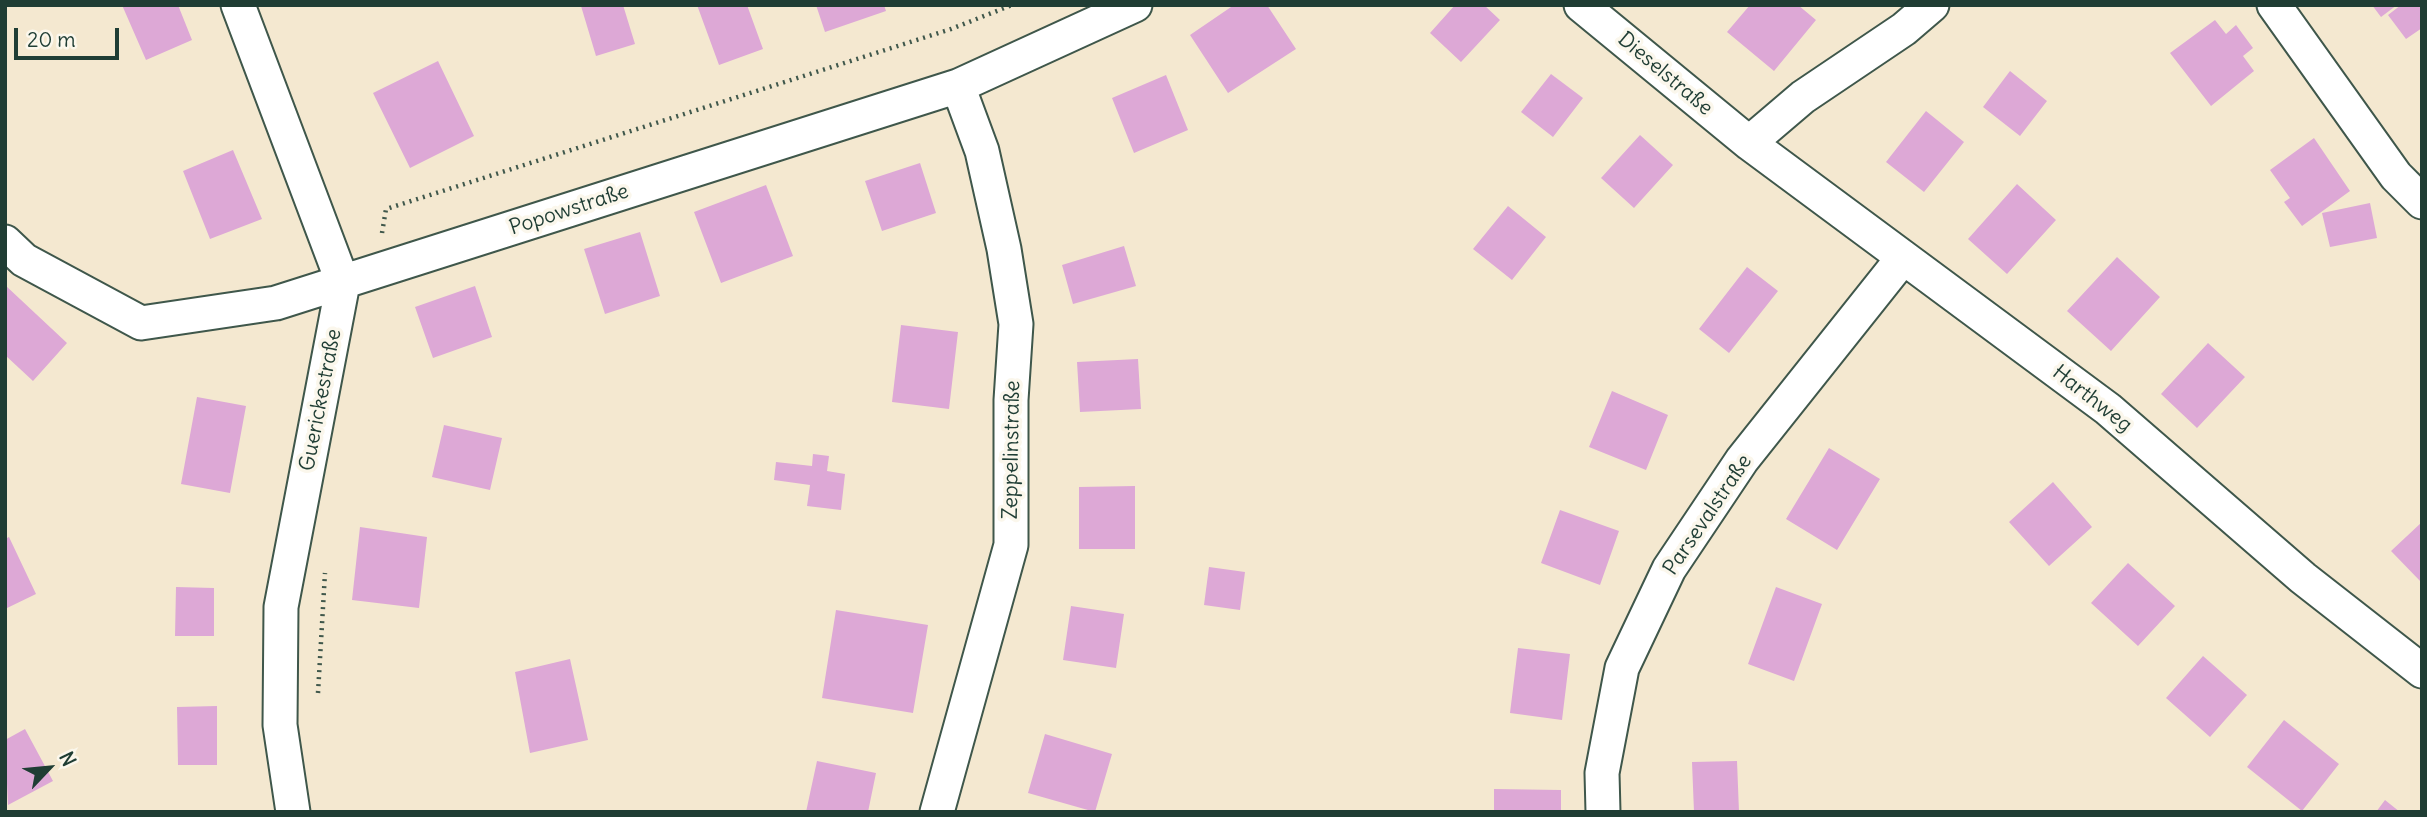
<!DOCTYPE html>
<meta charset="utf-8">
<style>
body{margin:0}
#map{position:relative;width:2427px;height:817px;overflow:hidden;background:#f4e8d0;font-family:Delius,sans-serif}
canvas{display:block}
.frame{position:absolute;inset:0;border:7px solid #1f3d34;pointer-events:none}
.north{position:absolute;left:14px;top:733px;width:70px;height:70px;-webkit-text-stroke:5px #fbf7ec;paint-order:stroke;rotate:64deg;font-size:19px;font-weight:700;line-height:28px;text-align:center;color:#1f3d34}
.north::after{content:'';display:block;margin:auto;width:24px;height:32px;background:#1f3d34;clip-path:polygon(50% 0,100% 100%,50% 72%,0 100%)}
.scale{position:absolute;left:14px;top:28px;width:105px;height:32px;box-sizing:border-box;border:4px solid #1f3d34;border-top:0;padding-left:9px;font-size:21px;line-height:24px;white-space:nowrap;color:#1f3d34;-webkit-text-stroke:5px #fbf7ec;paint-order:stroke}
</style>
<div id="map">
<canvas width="2427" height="817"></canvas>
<div class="frame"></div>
<div class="north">N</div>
<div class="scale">20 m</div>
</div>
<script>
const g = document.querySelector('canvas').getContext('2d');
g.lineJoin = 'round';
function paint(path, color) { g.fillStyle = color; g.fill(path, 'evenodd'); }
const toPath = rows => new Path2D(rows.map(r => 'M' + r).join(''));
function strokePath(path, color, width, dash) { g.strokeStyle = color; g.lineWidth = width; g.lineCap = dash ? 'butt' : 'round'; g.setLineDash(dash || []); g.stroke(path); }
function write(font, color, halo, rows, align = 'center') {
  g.font = font + ' Delius,sans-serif'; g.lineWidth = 7; g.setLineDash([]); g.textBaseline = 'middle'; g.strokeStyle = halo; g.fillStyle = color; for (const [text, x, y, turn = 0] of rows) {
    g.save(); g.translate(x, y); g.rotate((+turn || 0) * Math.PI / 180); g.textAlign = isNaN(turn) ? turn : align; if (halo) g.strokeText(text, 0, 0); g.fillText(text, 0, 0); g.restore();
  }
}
paint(toPath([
 [122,5,178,5,192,40,146,60],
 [623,5,635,44,596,56,581,6],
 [697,5,747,5,763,49,719,65],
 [816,5,884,5,886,11,825,32],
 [1234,5,1267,5,1296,49,1228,93,1190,35],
 [1455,5,1484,5,1500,20,1461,62,1430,33],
 [1750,5,1798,5,1816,20,1774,71,1727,32],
 [2372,5,2397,5,2381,17],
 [2401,5,2422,5,2422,28,2406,39,2388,15],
 [2215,20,2226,34,2236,25,2253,48,2243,56,2254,71,2211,106,2170,53],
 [438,61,474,136,410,168,373,93],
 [2010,71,2047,101,2020,136,1983,107],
 [1551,74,1583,98,1553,137,1521,112],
 [1166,75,1188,130,1134,153,1112,98],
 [1926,111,1964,142,1924,192,1886,162],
 [1640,135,1673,165,1634,208,1601,178],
 [2314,138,2350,191,2302,226,2284,202,2290,198,2270,170],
 [233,150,262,219,210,239,183,171],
 [920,163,936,213,882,231,865,181],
 [2017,184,2056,220,2007,274,1968,239],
 [766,185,793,256,721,283,694,212],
 [2370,203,2377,238,2330,247,2322,213],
 [1508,206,1546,237,1512,280,1473,249],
 [640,232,660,296,605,314,584,249],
 [1124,246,1136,286,1073,304,1062,265],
 [2117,257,2160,297,2111,351,2067,311],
 [1747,267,1778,291,1729,353,1699,329],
 [5,285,67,343,33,381,5,355],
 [475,286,492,337,433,358,415,307],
 [901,325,958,332,949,409,892,402],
 [2208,343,2245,377,2197,428,2161,394],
 [1138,359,1141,409,1080,412,1077,362],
 [1612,391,1668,415,1646,470,1589,447],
 [197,397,246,406,230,493,181,484],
 [444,425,502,438,490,490,432,477],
 [1829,448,1880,479,1837,550,1786,519],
 [813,454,829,456,827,471,845,474,841,510,807,506,810,485,774,480,776,462,812,466],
 [2053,482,2092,527,2049,566,2009,522],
 [1135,486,1135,549,1079,549,1079,487],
 [1560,510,1619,531,1600,585,1541,563],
 [2422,522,2422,583,2391,551],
 [360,527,427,537,419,608,352,600],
 [9,537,36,594,5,609,5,539],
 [2128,563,2175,606,2138,646,2091,603],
 [1209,567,1245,572,1240,610,1204,605],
 [176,587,214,588,214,636,175,636],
 [1776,587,1822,604,1794,681,1748,664],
 [1071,606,1124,614,1116,668,1063,660],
 [836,610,928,625,913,713,822,698],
 [1518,648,1570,654,1562,720,1510,713],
 [2203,656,2247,695,2210,737,2166,698],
 [570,659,588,740,530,753,515,672],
 [217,706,217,765,178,765,177,707],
 [2284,720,2339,764,2302,811,2247,767],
 [25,729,53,781,8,805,5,740],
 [1045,734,1112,754,1095,812,1028,793],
 [817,761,876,773,868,812,806,812],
 [1737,761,1739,812,1694,812,1692,762],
 [1494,789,1561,790,1561,812,1494,812],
 [2385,800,2400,812,2376,812]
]), '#dda8d6');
const minor = toPath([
 [238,5,343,283,281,607,280,725,293,812],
 [1581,5,1749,143,2108,409,2303,578,2422,671],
 [2274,5,2396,176,2422,202],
 [1749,143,1803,97,1904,29,1932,5],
 [5,242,24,260,141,323,276,303,958,86,1135,5],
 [937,812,1011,545,1011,400,1016,324,1004,249,982,151,958,86],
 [1603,812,1602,773,1622,668,1669,569,1742,460,1902,259]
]);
strokePath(minor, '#3f574b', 37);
strokePath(toPath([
 [382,233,386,209,951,29,1012,5],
 [318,693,325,573]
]), '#3f574b', 4.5, [2, 5]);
strokePath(minor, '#fff', 33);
write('21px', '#1f3d34', '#fbf7ec', [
 ["Dieselstraße",1665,74,40],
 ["Popowstraße",569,210,-18],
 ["Harthweg",2092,399,38],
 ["Guerickestraße",321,400,-79],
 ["Zeppelinstraße",1012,450,-89],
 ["Parsevalstraße",1708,515,-56]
]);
</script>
